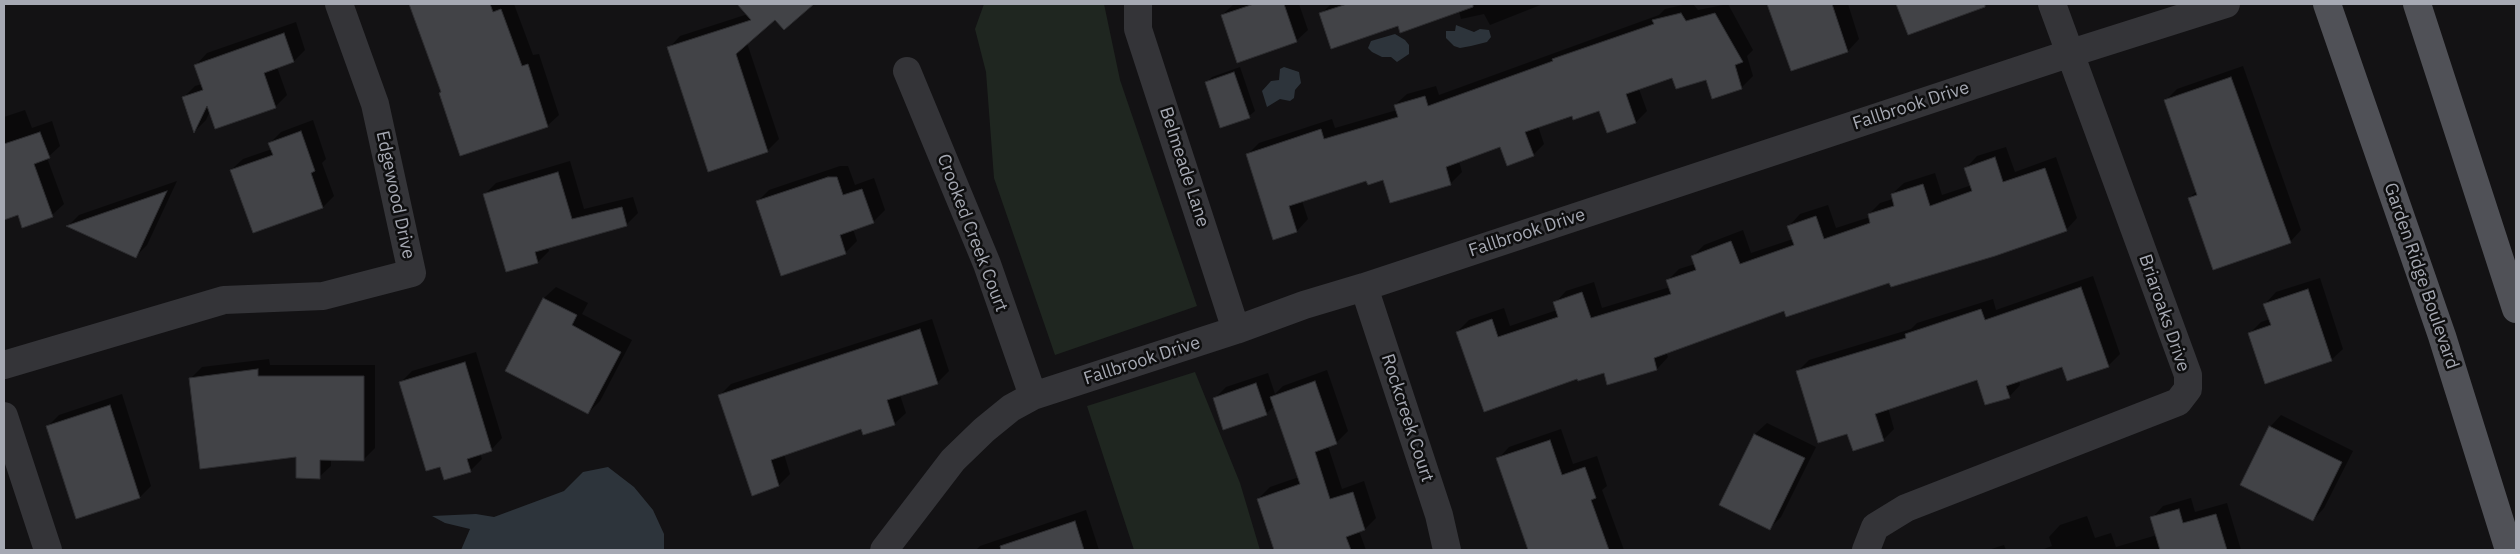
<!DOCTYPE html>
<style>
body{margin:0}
#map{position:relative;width:2520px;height:554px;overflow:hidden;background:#131214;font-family:"IBM Plex Sans",sans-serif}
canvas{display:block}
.frame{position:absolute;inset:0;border:5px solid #a6a9b3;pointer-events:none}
</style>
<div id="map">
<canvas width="2520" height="554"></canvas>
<div class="frame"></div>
</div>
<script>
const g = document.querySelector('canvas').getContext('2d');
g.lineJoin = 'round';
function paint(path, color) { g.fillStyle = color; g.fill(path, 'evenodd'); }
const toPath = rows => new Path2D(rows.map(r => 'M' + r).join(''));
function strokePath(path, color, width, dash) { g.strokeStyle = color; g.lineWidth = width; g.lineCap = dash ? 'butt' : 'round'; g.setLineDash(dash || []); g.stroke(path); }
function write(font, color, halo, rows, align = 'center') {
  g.font = font + ' "IBM Plex Sans",sans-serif'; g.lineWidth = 5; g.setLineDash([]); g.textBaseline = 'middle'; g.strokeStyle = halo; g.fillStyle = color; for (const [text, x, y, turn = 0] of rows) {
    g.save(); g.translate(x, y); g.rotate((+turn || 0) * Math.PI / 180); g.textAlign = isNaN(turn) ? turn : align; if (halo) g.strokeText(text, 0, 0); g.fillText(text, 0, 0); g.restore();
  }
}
paint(toPath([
 [984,4,1104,4,1120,80,1197,306,1055,355,994,178,986,72,975,29],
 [1195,372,1240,483,1260,550,1134,550,1087,406]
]), '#1f2620');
paint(toPath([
 [1456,25,1474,32,1480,29,1489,30,1491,37,1487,42,1471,46,1460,48,1454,46,1446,38,1446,31,1455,31],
 [1395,34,1405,40,1409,45,1409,54,1397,62,1391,57,1382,57,1372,52,1368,48,1371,41],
 [1284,67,1299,72,1301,83,1295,90,1294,98,1290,101,1280,99,1267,107,1262,91,1271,81,1279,80,1280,69],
 [608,467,634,487,653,510,664,534,664,550,461,550,470,529,445,523,432,516,476,514,494,517,564,491,583,472]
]), '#2d343b');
paint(toPath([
 [410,4,514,4,533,55,539,54,559,115,547,126,442,92],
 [739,4,812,4,784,28,775,18,747,43,779,139,767,151,669,48,680,36,748,14],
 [1234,4,1299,4,1308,30,1296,41,1222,15],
 [1331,4,1430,4,1433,13,1399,25,1321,14],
 [1457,4,1543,4,1490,25,1484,14,1461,19],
 [1687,4,1693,4,1698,10,1728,4,1753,50,1747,56,1753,76,1742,87,1712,98,1706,79,1673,77,1639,89,1647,111,1636,122,1600,109,1573,114,1538,126,1544,144,1533,155,1501,145,1459,161,1462,172,1450,184,1384,179,1367,180,1302,201,1308,219,1297,231,1274,238,1247,155,1259,143,1332,119,1335,128,1397,110,1395,105,1407,94,1436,86,1439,95,1659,15,1665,9],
 [1768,4,1848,4,1859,39,1848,51,1792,69],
 [1898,4,1980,4,1974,9,1908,33],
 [296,22,305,50,294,61,277,67,287,95,275,107,210,111,206,120,195,131,183,98,195,86,202,84,196,65,207,53],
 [2243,66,2301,230,2290,242,2189,198,2197,191,2166,100,2177,89],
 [1240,67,1255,111,1249,116,1206,83,1212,77],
 [25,110,32,128,52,121,60,146,47,158,64,204,52,215,23,226,19,213,4,219,4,117],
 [313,120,326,159,322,163,334,196,323,207,253,232,231,170,243,159,272,149,270,143,281,132],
 [2006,147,2015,172,2056,157,2077,218,2066,230,1890,282,1785,309,1666,352,1668,357,1657,369,1604,372,1457,332,1469,320,1504,308,1510,326,1557,310,1555,303,1566,291,1594,282,1602,308,1670,287,1667,281,1679,269,1695,264,1693,256,1704,245,1743,230,1751,253,1793,239,1789,226,1800,214,1828,205,1836,228,1870,217,1869,214,1880,203,1893,199,1892,194,1904,183,1935,173,1942,195,1972,185,1966,168,1977,156],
 [570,161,584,209,633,197,638,213,626,225,548,247,549,251,538,262,485,194,496,183],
 [840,166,848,166,855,185,874,178,885,210,873,222,853,229,857,241,845,253,757,202,769,190],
 [177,181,147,245,135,257,68,226,79,215],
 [2093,276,2120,354,2108,366,2063,365,2019,380,2020,385,2009,397,1978,378,1888,408,1894,429,1883,440,1848,432,1797,372,1809,360,1911,329,1917,323,1993,299,1996,310],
 [1874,408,1883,435,1880,435,1872,409],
 [2320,278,2343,349,2331,360,2250,333,2261,322,2270,319,2265,304,2276,292],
 [556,287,588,303,582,314,632,340,600,401,588,413,507,370,544,298],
 [932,319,949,371,937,383,900,395,906,413,894,424,862,427,784,454,790,474,779,485,752,494,719,396,731,384],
 [476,352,502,438,491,450,480,453,482,459,470,471,441,465,401,382,412,371],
 [269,359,270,365,375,365,375,448,363,460,331,459,331,466,319,477,297,456,190,379,202,367],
 [1327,370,1348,431,1336,443,1328,446,1342,489,1364,481,1376,518,1365,529,1359,531,1366,550,1275,550,1258,499,1270,487,1299,477,1274,406,1266,414,1214,399,1226,387,1268,373,1275,394,1283,386],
 [122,394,151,486,140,497,77,517,48,426,59,415],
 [2281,415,2353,451,2324,508,2313,520,2270,427],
 [1767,423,1816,447,1781,517,1770,528,1720,505,1755,434],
 [1561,429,1573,464,1597,456,1607,486,1602,490,1624,550,1529,550,1498,459,1509,447],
 [2191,498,2195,512,2227,503,2241,550,2041,550,2052,546,2049,537,2060,525,2087,516,2095,538,2111,533,2116,547,2157,535,2152,518,2163,506],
 [1086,510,1099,550,976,550,980,546],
 [2004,545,2006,550,1988,550]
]), '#0007');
const building = toPath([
 [409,4,490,4,493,12,501,9,522,66,528,64,548,127,460,156,439,93,441,92,409,4],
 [737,4,814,4,784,30,775,20,736,54,768,152,708,172,667,47,751,20,737,4],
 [1254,4,1284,4,1297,42,1237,63,1221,15,1254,4],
 [1347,4,1473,4,1473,7,1400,33,1398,26,1331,49,1319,13,1347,4],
 [1767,4,1832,4,1848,52,1791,71,1767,4],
 [1896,4,1985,4,1985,7,1908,35,1896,4],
 [1681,13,1686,21,1715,13,1743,62,1735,65,1742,89,1712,99,1706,80,1676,89,1672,78,1626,94,1636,123,1607,133,1599,111,1573,120,1572,116,1525,132,1534,156,1507,166,1500,147,1446,167,1451,185,1390,203,1383,180,1368,185,1366,181,1289,206,1297,232,1273,240,1246,154,1321,129,1324,139,1398,117,1394,105,1425,96,1428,106,1553,61,1552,59,1654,24,1652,20,1681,13],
 [284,33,294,62,264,73,276,108,215,129,207,106,194,133,182,97,203,90,194,65,284,33],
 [1234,72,1250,118,1220,128,1205,82,1234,72],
 [2231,77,2291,243,2213,270,2188,198,2197,195,2164,100,2231,77],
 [301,131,315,171,311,173,323,208,253,233,230,170,273,155,268,143,301,131],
 [40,132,50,158,34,164,53,217,22,228,18,215,4,220,4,144,40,132],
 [1995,157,2003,182,2045,168,2067,231,1995,256,1891,287,1889,283,1786,317,1784,311,1654,358,1657,370,1607,385,1604,373,1578,381,1577,379,1484,412,1456,332,1492,319,1498,337,1558,317,1553,302,1582,292,1591,318,1671,294,1666,280,1696,270,1691,256,1731,241,1740,264,1794,245,1787,226,1816,216,1824,239,1870,223,1868,214,1894,206,1891,194,1923,184,1930,206,1972,191,1964,168,1995,157],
 [558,172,572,219,622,207,627,226,535,252,538,263,506,272,483,194,558,172],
 [828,177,837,177,843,195,862,189,874,223,840,235,846,254,781,276,756,201,828,177],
 [167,191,136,258,66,226,167,191],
 [2081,287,2109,367,2067,381,2062,367,2006,386,2010,398,1985,405,1977,380,1875,414,1884,441,1853,451,1847,434,1818,443,1796,371,1906,338,1905,334,1981,309,1985,320,2081,287],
 [2308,289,2332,361,2265,384,2248,333,2271,325,2263,304,2308,289],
 [543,298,577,315,572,325,621,352,588,414,505,371,543,298],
 [920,329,938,384,887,400,895,425,863,435,861,429,771,460,779,486,752,496,718,395,920,329],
 [465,362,492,451,467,459,471,472,444,480,440,467,426,471,399,382,465,362],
 [258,369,258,376,364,376,364,461,320,460,320,479,296,478,296,457,200,469,189,378,258,369],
 [1315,381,1337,444,1315,452,1330,499,1353,492,1365,530,1346,537,1351,550,1274,550,1257,499,1300,484,1270,397,1315,381],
 [1256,383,1267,415,1223,430,1213,398,1256,383],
 [110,405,140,498,76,519,46,426,110,405],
 [2269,426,2342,462,2313,521,2240,485,2269,426],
 [1754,434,1805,458,1770,530,1719,505,1754,434],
 [1550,440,1562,475,1585,467,1596,498,1591,500,1609,550,1528,550,1496,458,1550,440],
 [2179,509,2183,523,2216,514,2227,550,2160,550,2150,517,2179,509],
 [1075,521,1084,550,1001,550,1000,546,1075,521]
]);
paint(building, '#424347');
strokePath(building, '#2d2d30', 1);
strokePath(toPath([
 [1138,4,1138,29,1236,330],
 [907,71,987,264,1033,396],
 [1364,287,1439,515,1447,550],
 [4,365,224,300,323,296,412,273,375,104,339,4],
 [4,416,48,550],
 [884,550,953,460,984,430,1011,408,1033,396,1236,330,1304,305,1364,287,2071,53,2226,4],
 [1866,550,1875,527,1906,508,2178,402,2188,389,2188,375,2052,4]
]), '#343438', 28);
strokePath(toPath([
 [2327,4,2442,336,2509,550],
 [2417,4,2516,309]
]), '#505157', 28);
write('18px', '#a6a9b3', '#0e0e0f', [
 ["Fallbrook Drive",1911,106,-18],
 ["Belmeade Lane",1184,167,72],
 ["Edgewood Drive",395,195,78],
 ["Crooked Creek Court",972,233,69],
 ["Fallbrook Drive",1527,233,-18],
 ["Garden Ridge Boulevard",2421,276,71],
 ["Briaroaks Drive",2164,313,71],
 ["Fallbrook Drive",1142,361,-18],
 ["Rockcreek Court",1407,418,72]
]);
</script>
